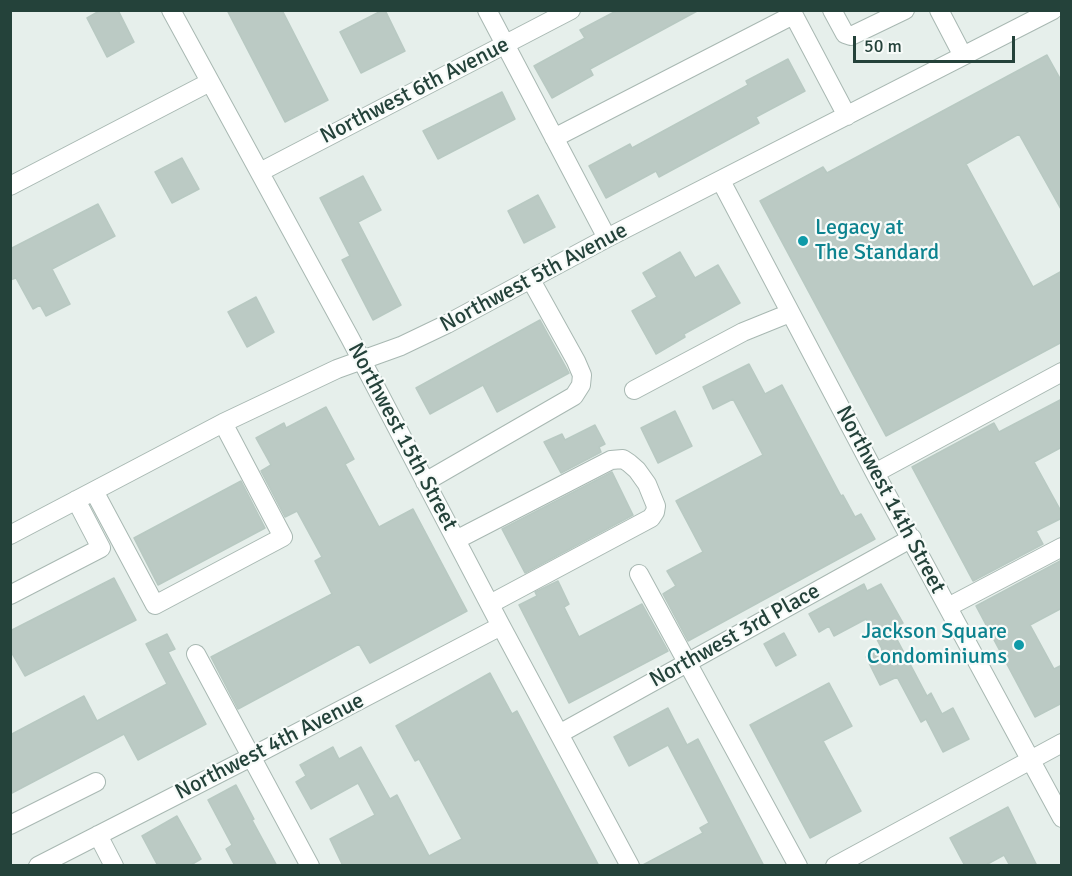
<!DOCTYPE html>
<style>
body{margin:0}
#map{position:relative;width:1072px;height:876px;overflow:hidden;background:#e6efeb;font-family:Signika,sans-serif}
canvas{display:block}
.frame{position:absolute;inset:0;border:12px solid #24423a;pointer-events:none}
.scale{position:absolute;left:853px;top:36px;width:162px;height:27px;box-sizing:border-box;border:3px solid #24423a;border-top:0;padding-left:8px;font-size:18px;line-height:21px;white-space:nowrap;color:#24423a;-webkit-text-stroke:4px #f7fbf9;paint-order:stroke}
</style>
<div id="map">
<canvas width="1072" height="876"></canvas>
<div class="frame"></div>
<div class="scale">50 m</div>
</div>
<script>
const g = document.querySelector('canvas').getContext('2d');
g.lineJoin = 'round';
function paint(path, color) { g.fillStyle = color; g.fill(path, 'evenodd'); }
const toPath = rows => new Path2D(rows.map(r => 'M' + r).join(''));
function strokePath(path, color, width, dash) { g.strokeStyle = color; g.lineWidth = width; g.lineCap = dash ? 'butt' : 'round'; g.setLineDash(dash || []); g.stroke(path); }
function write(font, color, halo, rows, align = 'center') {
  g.font = font + ' Signika,sans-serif'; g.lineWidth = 4.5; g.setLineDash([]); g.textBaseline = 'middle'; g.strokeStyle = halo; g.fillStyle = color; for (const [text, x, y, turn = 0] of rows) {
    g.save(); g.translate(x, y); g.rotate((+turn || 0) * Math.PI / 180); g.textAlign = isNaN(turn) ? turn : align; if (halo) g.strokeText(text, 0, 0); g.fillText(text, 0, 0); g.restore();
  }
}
const building = toPath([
 [101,10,118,10,134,42,107,57,87,18,101,10],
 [227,10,282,10,328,100,285,122,227,10],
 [383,10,385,10,405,51,361,73,340,32,383,10],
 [618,10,699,10,590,69,593,75,552,98,534,66,585,38,580,30,618,10],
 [1047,55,1062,82,1062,211,1019,134,966,164,1033,287,1062,271,1062,342,886,436,760,201,823,167,827,173,1047,55],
 [788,59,805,91,756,117,759,123,659,177,656,171,606,198,589,166,630,144,632,148,667,129,748,85,746,81,788,59],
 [502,92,515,119,438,159,423,131,502,92],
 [182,158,199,189,172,203,155,172,182,158],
 [363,176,381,210,358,222,401,305,373,320,342,260,350,256,320,198,363,176],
 [538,195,555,227,524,243,508,211,538,195],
 [98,204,115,236,52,269,70,304,46,316,40,305,33,309,16,278,10,280,10,249,98,204],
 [680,252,695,278,718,265,740,303,684,334,685,337,656,354,632,311,657,297,643,273,680,252],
 [256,297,274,332,247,347,228,312,256,297],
 [540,320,569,373,497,412,483,385,430,414,416,388,540,320],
 [749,364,765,394,782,385,841,496,843,495,855,517,861,514,875,539,688,641,663,594,676,586,667,571,703,552,676,501,763,455,733,399,713,409,703,387,749,364],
 [1062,399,1062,447,1034,462,1062,513,1062,518,1036,531,1043,544,973,581,912,467,994,423,999,432,1062,399],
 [326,407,354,459,345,464,379,527,413,509,467,611,370,663,359,644,238,709,211,657,332,594,315,561,322,557,297,511,285,517,261,471,271,465,256,438,284,423,286,428,326,407],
 [675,411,692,446,658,463,641,428,675,411],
 [595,425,605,444,599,447,601,452,561,473,544,442,562,434,565,440,595,425],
 [612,472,633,515,525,573,502,529,612,472],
 [241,481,265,528,158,585,134,538,241,481],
 [1062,560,1062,608,1030,625,1054,669,1062,665,1062,703,1035,717,976,606,1062,560],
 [114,578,136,620,25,676,10,650,10,631,114,578],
 [558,581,569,604,564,607,579,637,642,604,668,651,569,703,519,605,537,596,535,592,558,581],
 [864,584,867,591,881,584,903,623,892,630,927,696,931,693,942,714,953,708,969,739,943,752,926,719,921,722,897,677,880,685,866,657,882,649,866,619,834,636,829,626,819,632,809,614,864,584],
 [784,633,796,655,776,666,764,644,784,633],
 [167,634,175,649,168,652,206,724,138,760,124,734,10,794,10,735,84,696,97,721,167,684,146,644,167,634],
 [490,673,512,714,517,711,599,866,343,866,330,839,375,815,358,783,311,809,296,782,306,776,300,765,333,747,339,759,361,747,390,799,397,795,429,856,462,839,419,759,415,761,396,726,490,673],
 [829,683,852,726,823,741,861,811,810,838,750,725,829,683],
 [668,708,687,745,698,739,764,866,641,866,703,833,700,828,709,823,668,745,629,766,614,737,668,708],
 [236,785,254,819,252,820,277,866,235,866,226,849,232,845,208,800,236,785],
 [1008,807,1037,866,1010,866,1004,855,984,866,965,866,950,838,1008,807],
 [177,816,201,859,189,866,158,866,142,836,177,816]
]);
paint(building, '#bbcac4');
strokePath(building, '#b8c9c2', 1.5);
const minor = toPath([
 [171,10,350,338,501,626,630,866],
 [487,10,607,238],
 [791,10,847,116],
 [832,10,845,34,851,36,905,10],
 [939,10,963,56],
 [554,138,793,15],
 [260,172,571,10],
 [721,181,875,473,1062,818],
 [10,186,210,82],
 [634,390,743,332,790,313],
 [875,473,1062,372],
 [425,482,574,396,581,385,582,375,576,361,531,280],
 [94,491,155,605,283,537,223,423],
 [10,535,223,423,337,369,401,346,447,324,607,238,1053,10],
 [456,540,611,460,623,459,629,463,637,470,647,484,656,506,655,512,651,518,490,604],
 [639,574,798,866],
 [10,595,101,548,76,500],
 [948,607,1062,547],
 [196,654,310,866],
 [559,734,912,538],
 [10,825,96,782],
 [98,835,114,866],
 [38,866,251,757,501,626],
 [835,866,1062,743]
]);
strokePath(minor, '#a8b8b2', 20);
strokePath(minor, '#fff', 18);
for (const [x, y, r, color] of [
 [803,241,6,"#0f9aa8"],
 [1019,645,6,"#0f9aa8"]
]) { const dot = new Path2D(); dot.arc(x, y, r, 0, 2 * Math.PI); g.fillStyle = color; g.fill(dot); strokePath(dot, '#f7fbf9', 2); }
write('22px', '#24423a', '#f7fbf9', [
 ["Northwest 6th Avenue",415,91,-27],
 ["Northwest 5th Avenue",534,278,-28],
 ["Northwest 15th Street",402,437,62],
 ["Northwest 14th Street",890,500,62],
 ["Northwest 3rd Place",735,636,-29],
 ["Northwest 4th Avenue",270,747,-27]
]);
write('22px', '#0d838f', '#f7fbf9', [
 ["Legacy at",815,228],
 ["The Standard",815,253],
 ["Jackson Square",1007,632,"right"],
 ["Condominiums",1007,657,"right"]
], 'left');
</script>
